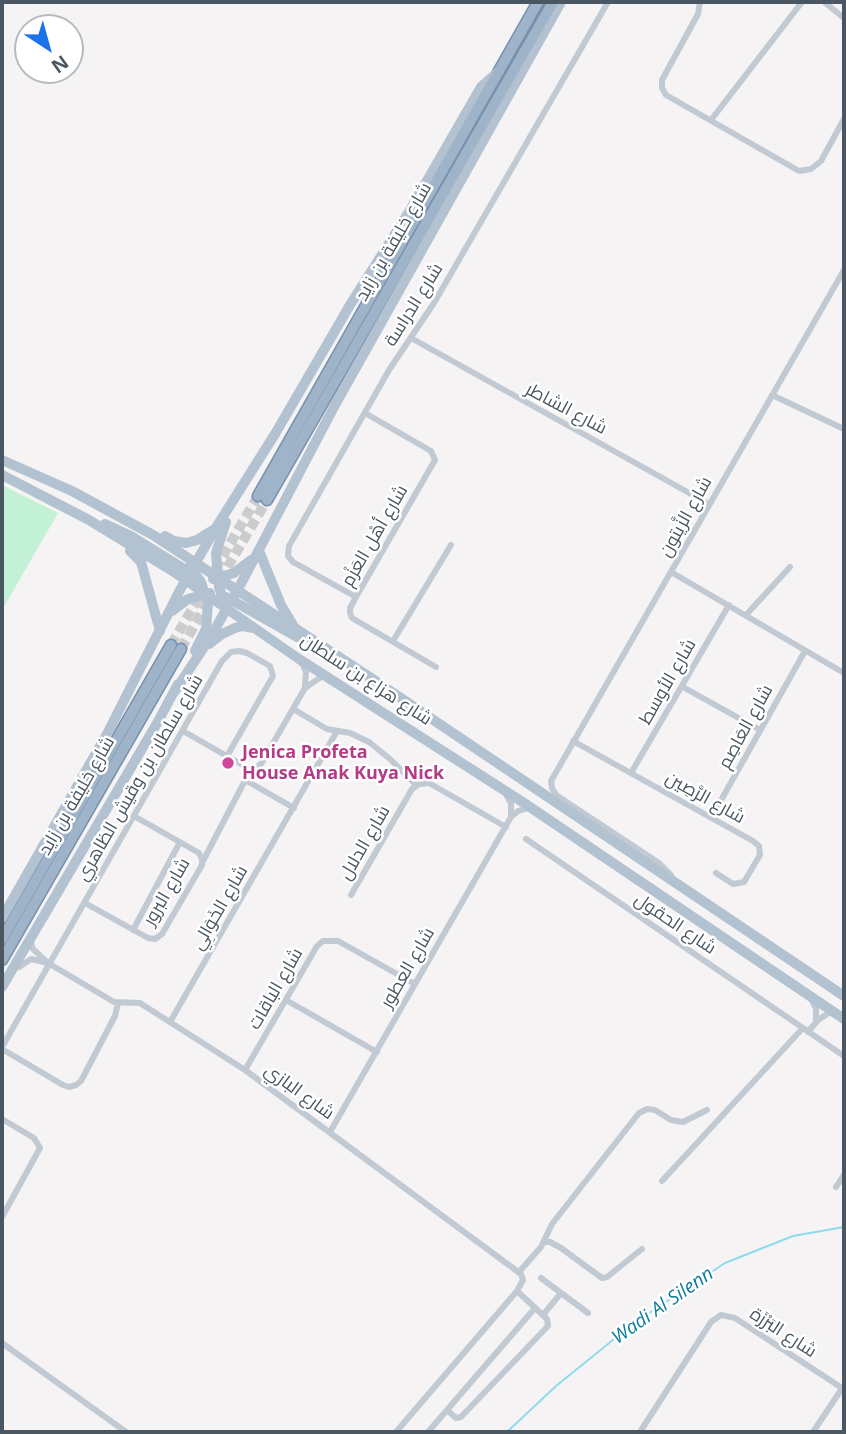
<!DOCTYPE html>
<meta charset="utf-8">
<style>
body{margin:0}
#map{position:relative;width:846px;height:1434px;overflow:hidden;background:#f5f3f3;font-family:"Open Sans",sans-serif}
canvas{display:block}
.frame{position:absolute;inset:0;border:4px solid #4a5661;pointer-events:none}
.north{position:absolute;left:14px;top:14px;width:70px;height:70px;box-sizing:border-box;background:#fff;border:2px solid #b7bbc0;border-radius:50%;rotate:144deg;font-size:19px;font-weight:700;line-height:28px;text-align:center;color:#4a5661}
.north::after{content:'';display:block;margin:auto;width:24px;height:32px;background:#1a73e8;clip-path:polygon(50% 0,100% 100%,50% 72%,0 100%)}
</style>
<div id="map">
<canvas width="846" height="1434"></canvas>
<div class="frame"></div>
<div class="north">N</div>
</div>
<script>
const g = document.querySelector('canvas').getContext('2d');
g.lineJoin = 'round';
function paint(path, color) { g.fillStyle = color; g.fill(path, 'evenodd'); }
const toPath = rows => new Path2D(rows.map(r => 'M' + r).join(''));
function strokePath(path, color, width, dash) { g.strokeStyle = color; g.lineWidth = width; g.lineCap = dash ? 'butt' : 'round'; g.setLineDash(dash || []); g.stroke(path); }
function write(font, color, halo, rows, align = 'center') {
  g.font = font + ' "Open Sans",Cairo,sans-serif'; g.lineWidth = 5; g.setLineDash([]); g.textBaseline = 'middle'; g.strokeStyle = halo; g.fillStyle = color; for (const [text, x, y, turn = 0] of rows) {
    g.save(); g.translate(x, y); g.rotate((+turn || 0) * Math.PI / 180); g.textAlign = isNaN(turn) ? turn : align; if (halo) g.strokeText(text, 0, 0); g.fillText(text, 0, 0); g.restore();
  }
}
paint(toPath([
 [2,485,58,513,2,610]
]), '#c3f1d5');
strokePath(toPath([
 [507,1432,556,1386,634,1323,725,1263,793,1236,844,1227]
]), '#90daee', 2);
strokePath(toPath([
 [215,569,258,496],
 [220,580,267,500],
 [171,645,202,592],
 [181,649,209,600]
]), '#caccce', 10, [10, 5]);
const trunk = toPath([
 [258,496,538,2],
 [267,500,553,2],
 [2,939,171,645],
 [2,960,181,649]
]);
strokePath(trunk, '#7690ad', 13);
strokePath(toPath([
 [700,2,698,14,662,80,662,88,666,95,799,171,811,169,821,161,844,119],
 [824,2,844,18],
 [711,120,802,2],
 [411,338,709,504],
 [772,395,844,429],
 [365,413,431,451,435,460,356,597,350,608,350,613,352,618,436,667],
 [671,572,844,673],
 [356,597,293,562,288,556,289,546,389,370,434,303,608,2],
 [746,615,790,567],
 [393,641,451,545],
 [302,663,306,672,305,686],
 [683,687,760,730],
 [293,709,327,729,350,733,369,742,390,759,416,785],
 [183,731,246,767,254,769,261,764,305,688,324,675],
 [573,741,753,841,759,846,760,855,744,882,733,884,716,873],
 [631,773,729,605],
 [245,780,294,808],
 [505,793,511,803,511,817],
 [711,818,805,651],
 [526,839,844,1056],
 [203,861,251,769],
 [671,875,659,863,556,795,552,788,551,781,844,270],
 [351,895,412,789,419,784,429,783,506,827],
 [85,903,148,938,155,939,162,934,202,865,202,859,199,853,134,816],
 [133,930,180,842],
 [30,940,33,949,48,963,114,1002,140,1003,245,1070,521,1274,523,1280,517,1291,396,1432],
 [19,967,31,959,48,963],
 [286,1000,377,1052],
 [812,1000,816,1009,816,1022],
 [170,1022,337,731],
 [808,1032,818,1020,832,1011],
 [2,1047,222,661,231,652,239,651,247,653,270,666,273,676,227,756],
 [2,1049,63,1085,69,1087,76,1085,81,1081,115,1016,118,1003],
 [245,1070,317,946,323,941,338,941,415,984],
 [2,1119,34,1138,40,1148,2,1217],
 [330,1132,511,817,518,811,528,808],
 [662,1181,802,1029],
 [836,1187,844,1175],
 [544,1242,550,1242,561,1248,602,1278,607,1277,642,1249],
 [519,1272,541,1247,552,1224,639,1113,647,1109,655,1110,671,1120,683,1122,707,1110],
 [541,1278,588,1313],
 [543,1315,561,1293],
 [2,1343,126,1432],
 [447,1410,456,1418,461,1417,548,1326,547,1319,517,1291],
 [428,1432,535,1308],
 [640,1432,711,1322,721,1315,735,1318,842,1388],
 [813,1432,843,1387]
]), '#c1cad2', 6);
strokePath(toPath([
 [2,460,72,491,153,535,371,678,844,996],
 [2,475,89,520,174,572,299,659,521,801,844,1019],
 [226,522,216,553,219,587,226,608],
 [105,524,131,536,194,575],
 [165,536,174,541,186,543,197,540,213,530],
 [130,551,141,562,160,631],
 [259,551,281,605,293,625],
 [190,566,201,582,208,603,206,629,195,651],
 [213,579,234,573,251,560],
 [226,597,297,637],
 [172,611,188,599,210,593],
 [209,644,222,634,235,628,242,626,254,628],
 [175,691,210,638,243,580,335,405,561,2],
 [2,918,107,734,180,590,217,526,275,434,350,305,409,212,481,87,499,71],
 [2,987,156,725,178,684]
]), '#b3c2d1', 10);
strokePath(trunk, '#9fb4c9', 10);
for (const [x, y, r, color] of [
 [228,763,7,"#d1479c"]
]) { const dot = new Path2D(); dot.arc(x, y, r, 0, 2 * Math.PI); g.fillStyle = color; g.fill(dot); strokePath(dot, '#fff', 2.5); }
write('18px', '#4a5661', '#fff', [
 ["شارع خليفة بن زايد",394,242,-60],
 ["شارع الدراسة",414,305,-58],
 ["شارع الشاطر",566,409,28],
 ["شارع الزَّيتون",686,517,-61],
 ["شارع أهْل العَزْم",375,536,-60],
 ["شارع هزاع بن سلطان",366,680,33],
 ["شارع الأوسط",668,682,-60],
 ["شارع العَاصِم",746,727,-61],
 ["شارع سلطان بن وقيش الظاهري",140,778,-60],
 ["شارع خليفة بن زايد",77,796,-60],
 ["شارع الرَّصِين",705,798,29],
 ["شارع الدلال",365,843,-60],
 ["شارع البرور",167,892,-60],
 ["شارع الخَوَالِي",220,908,-60],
 ["شارع الحقول",675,924,34],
 ["شارع العطور",408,968,-60],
 ["شارع الباقات",276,989,-60],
 ["شارع البازي",299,1092,36],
 ["شارع البَرْزَة",783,1333,33]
]);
write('bold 18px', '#b23c85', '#fff', [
 ["Jenica Profeta",242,753],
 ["House Anak Kuya Nick",242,774]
], 'left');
write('italic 19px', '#0c7c9b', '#fff', [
 ["Wadi Al Silenn",663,1306,-35]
]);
</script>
